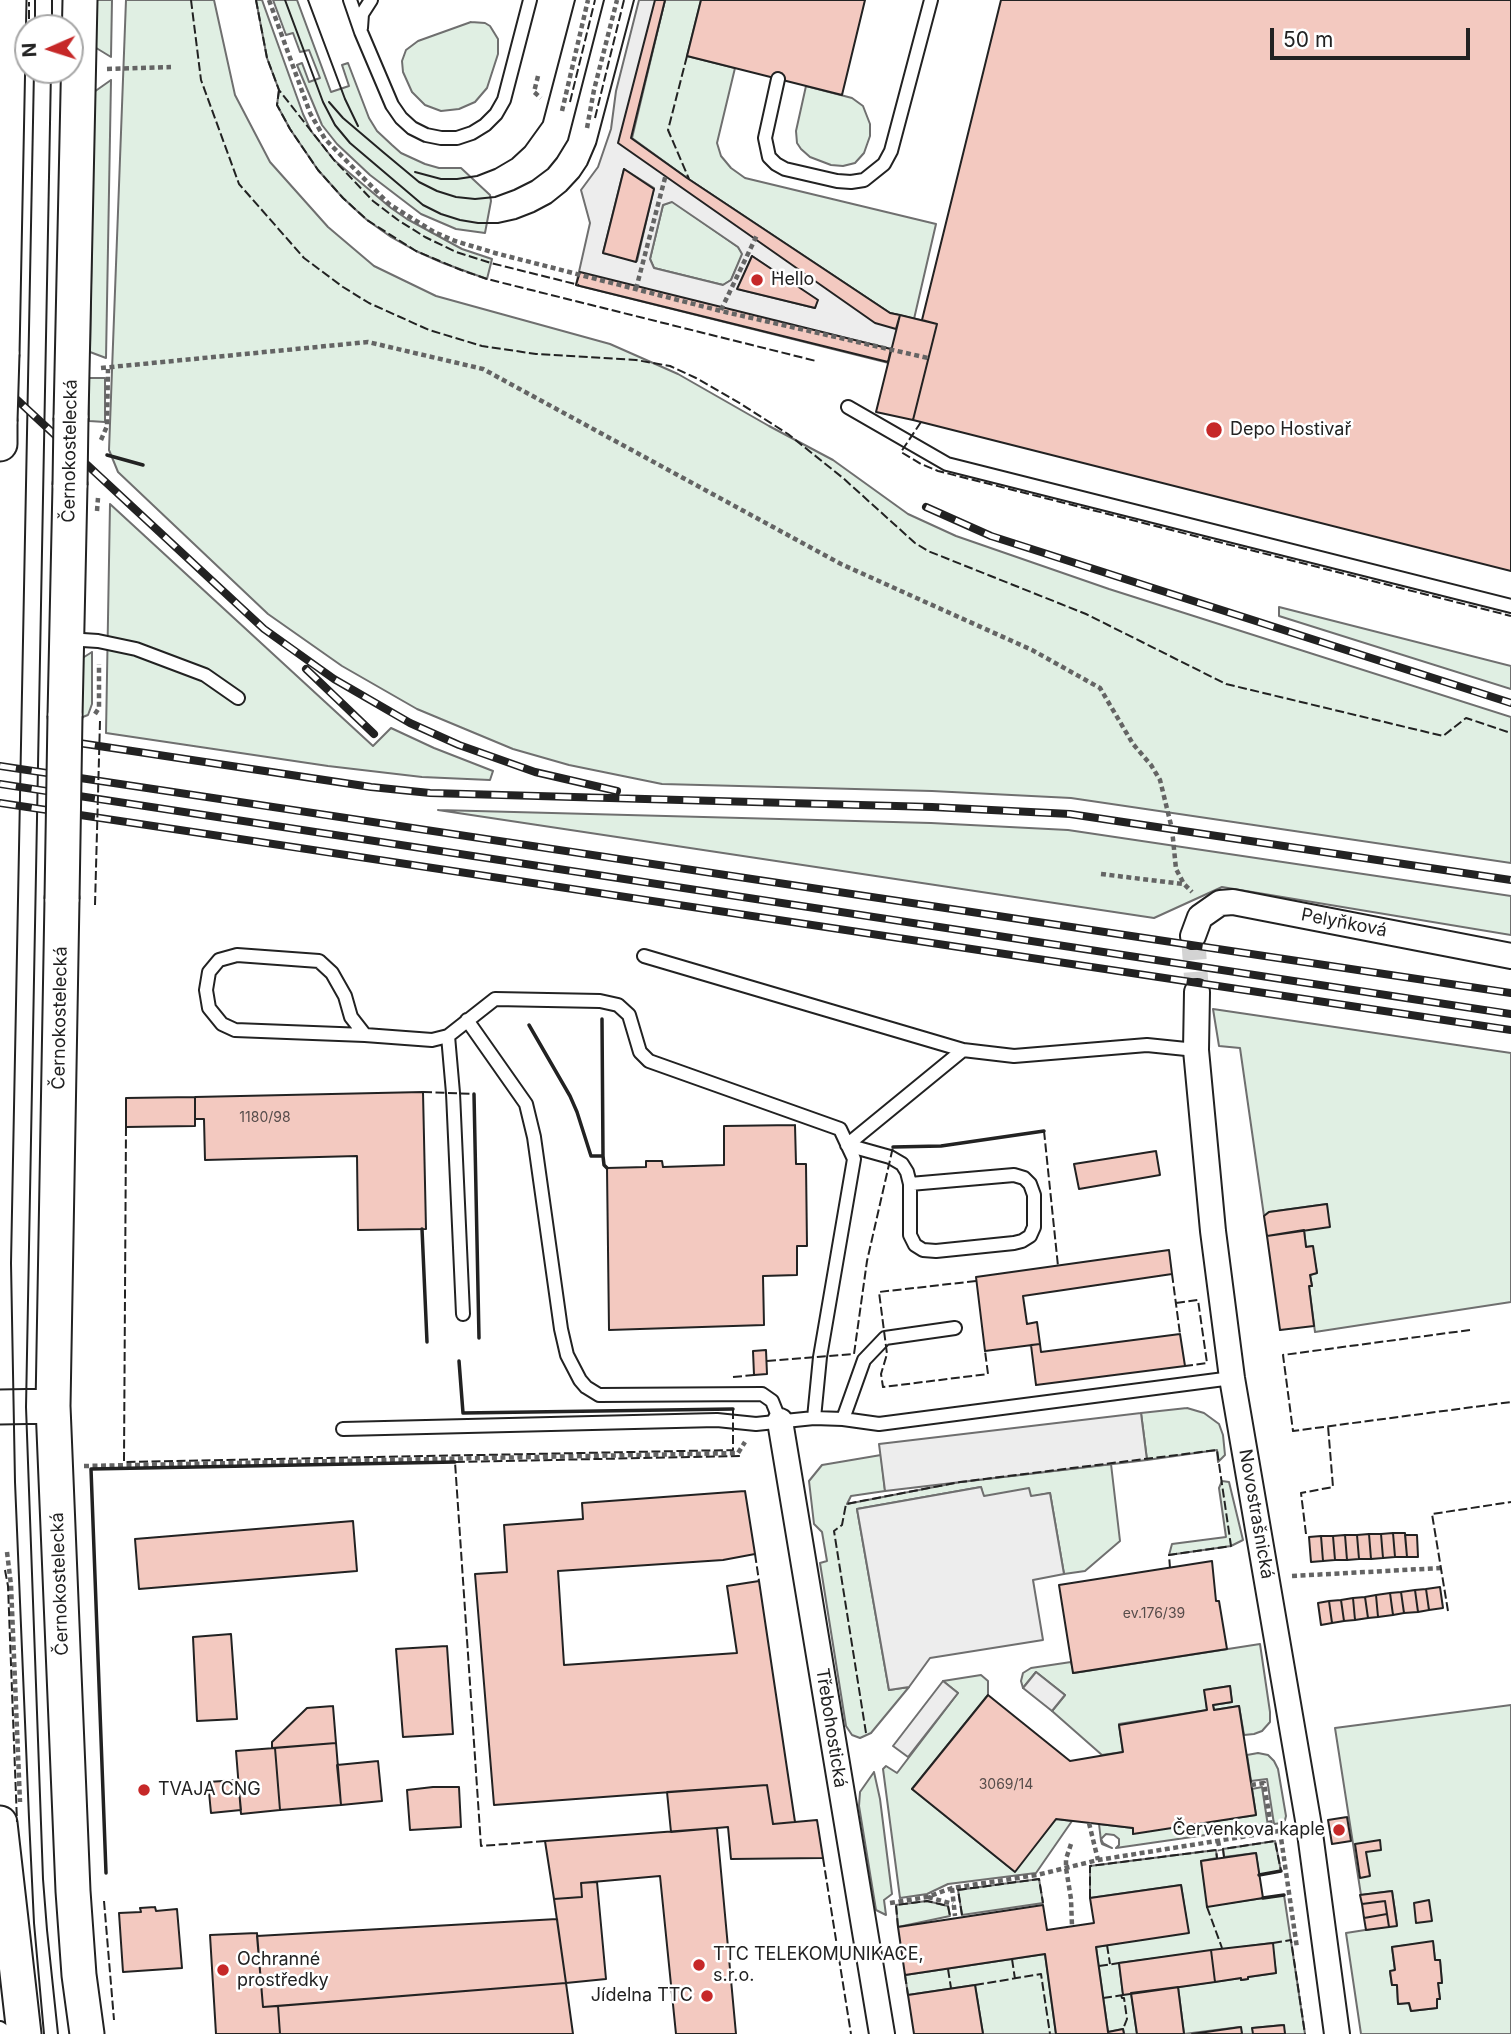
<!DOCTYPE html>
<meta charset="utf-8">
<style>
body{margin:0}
#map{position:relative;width:1511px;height:2034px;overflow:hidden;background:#fff;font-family:Inter,sans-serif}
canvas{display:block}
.north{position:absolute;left:14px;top:14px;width:70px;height:70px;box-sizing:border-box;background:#fff;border:2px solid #a7a7a7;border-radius:50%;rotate:267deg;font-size:19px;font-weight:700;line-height:28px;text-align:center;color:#222}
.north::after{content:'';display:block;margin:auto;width:24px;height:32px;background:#c62828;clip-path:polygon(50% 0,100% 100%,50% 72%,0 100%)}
.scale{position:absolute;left:1270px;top:28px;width:200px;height:32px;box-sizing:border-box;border:4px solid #222;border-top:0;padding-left:9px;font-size:21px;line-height:24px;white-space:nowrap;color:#222;-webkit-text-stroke:5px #fff;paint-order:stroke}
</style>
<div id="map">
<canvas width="1511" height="2034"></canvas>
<div class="north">N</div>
<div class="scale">50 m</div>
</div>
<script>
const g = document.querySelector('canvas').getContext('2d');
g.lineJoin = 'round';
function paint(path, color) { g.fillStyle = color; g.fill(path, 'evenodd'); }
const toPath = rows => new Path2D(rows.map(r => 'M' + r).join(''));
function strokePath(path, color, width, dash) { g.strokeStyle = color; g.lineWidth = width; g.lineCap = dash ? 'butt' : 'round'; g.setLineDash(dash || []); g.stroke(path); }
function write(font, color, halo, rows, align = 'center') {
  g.font = font + ' Inter,sans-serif'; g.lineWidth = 5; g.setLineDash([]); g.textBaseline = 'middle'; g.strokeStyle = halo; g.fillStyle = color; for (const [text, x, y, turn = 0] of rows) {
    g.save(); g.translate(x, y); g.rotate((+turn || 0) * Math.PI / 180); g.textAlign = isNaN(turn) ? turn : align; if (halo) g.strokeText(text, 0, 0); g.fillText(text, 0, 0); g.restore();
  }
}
const green = toPath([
 [94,0,112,0,111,57,93,46,94,0],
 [126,0,214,0,235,95,270,162,328,227,374,266,436,296,610,344,678,374,769,426,833,460,908,514,956,536,1109,589,1511,717,1511,863,1071,798,932,791,662,784,569,765,513,749,417,709,342,666,268,614,118,472,109,450,126,0],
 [256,0,262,0,303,114,311,131,334,160,391,208,407,219,462,249,492,259,487,279,443,263,416,251,391,237,367,220,343,198,318,170,290,129,277,105,279,90,267,58,256,0],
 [273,0,297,0,331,92,349,86,342,65,348,63,369,118,377,131,392,145,401,153,425,164,439,168,461,168,490,195,491,201,485,233,456,229,421,214,370,175,337,144,322,125,297,65,302,63,309,82,320,78,309,50,300,52,293,33,286,35,273,0],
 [665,0,701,0,687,56,735,68,717,143,721,156,731,168,745,178,936,224,914,319,890,313,687,178,631,138,665,0],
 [471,22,485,23,490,26,498,39,498,54,487,88,475,102,459,109,441,111,425,105,412,92,403,72,402,61,406,50,418,41,471,22],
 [111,80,106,358,90,352,94,92,111,80],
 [806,86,852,98,863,106,870,124,870,136,864,153,855,163,843,166,831,165,810,157,801,149,797,143,796,131,806,86],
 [672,201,738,247,743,254,731,280,723,285,654,268,650,259,663,205,672,201],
 [88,378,105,378,105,422,89,421,88,378],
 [110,504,373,746,391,728,434,748,493,771,490,780,422,777,328,766,106,733,110,504],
 [1279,607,1511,666,1511,689,1279,616,1279,607],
 [92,652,92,704,88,715,80,718,81,659,92,652],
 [438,810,931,823,1068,830,1511,896,1511,935,1222,887,1154,918,438,810],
 [1213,1009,1511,1053,1511,1302,1315,1332,1309,1286,1312,1286,1310,1275,1317,1273,1312,1246,1306,1247,1304,1230,1327,1204,1269,1212,1264,1216,1240,1048,1219,1046,1213,1009],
 [1187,1408,1204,1413,1219,1424,1223,1435,1225,1455,1218,1462,1217,1450,1147,1460,1141,1413,1187,1408],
 [881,1455,885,1491,851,1496,847,1504,960,1482,1111,1464,1120,1541,1085,1571,1064,1574,1050,1493,1030,1497,983,1496,981,1487,857,1509,889,1690,909,1687,871,1733,860,1738,852,1735,846,1726,820,1563,827,1561,822,1532,814,1524,809,1481,822,1465,881,1455],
 [1222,1481,1229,1482,1243,1540,1231,1546,1169,1555,1172,1544,1226,1537,1219,1488,1222,1481],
 [1260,1644,1270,1712,1270,1722,1262,1731,1254,1734,1244,1735,1239,1706,1214,1710,1213,1705,1232,1702,1230,1686,1205,1690,1207,1710,1119,1724,1123,1752,1102,1755,1052,1711,1065,1695,1036,1672,1023,1688,1021,1681,1023,1673,1031,1668,1071,1662,1074,1673,1260,1644],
 [981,1675,988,1681,988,1695,912,1789,1014,1871,1056,1819,1072,1821,1036,1873,948,1884,927,1894,900,1898,883,1769,886,1766,897,1773,958,1693,943,1681,981,1675],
 [1511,1705,1511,2034,1361,2034,1346,1933,1397,1925,1392,1891,1361,1895,1335,1728,1511,1705],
 [1433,1942,1435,1960,1440,1960,1442,1982,1438,1983,1440,1999,1437,1999,1437,2008,1411,2011,1409,2003,1398,2004,1397,1985,1392,1985,1390,1972,1395,1970,1392,1947,1433,1942],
 [1258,1753,1268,1755,1274,1761,1278,1769,1286,1816,1285,1820,1282,1823,1274,1824,1267,1779,1251,1781,1247,1755,1258,1753],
 [874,1772,880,1799,892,1894,884,1900,886,1915,876,1910,859,1806,860,1792,874,1772],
 [1262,1787,1268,1826,1116,1848,1119,1845,1119,1839,1114,1835,1106,1834,1101,1839,1103,1843,1112,1848,1102,1844,1101,1841,1099,1824,1133,1828,1133,1833,1256,1815,1252,1789,1262,1787],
 [1275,1841,1281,1871,1259,1875,1256,1853,1224,1857,1223,1849,1275,1841],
 [1216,1850,1217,1858,1201,1861,1208,1906,1284,1895,1305,2034,1285,2034,1283,2025,1253,2028,1253,2034,1242,2034,1240,2027,1184,2034,1178,1987,1241,1978,1242,1980,1248,1979,1248,1977,1276,1973,1272,1943,1119,1963,1123,1994,1131,1993,1137,2034,1124,2034,1123,2029,1108,2032,1096,1947,1188,1931,1181,1885,1090,1898,1090,1866,1216,1850],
 [1039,1879,1043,1903,962,1915,958,1890,1039,1879],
 [927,1901,948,1906,950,1916,898,1927,896,1905,927,1901],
 [1045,1954,1056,2034,983,2034,975,1985,908,1995,905,1975,1045,1954]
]);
paint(green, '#e0efe3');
strokePath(green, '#6f6f6f', 2);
const parking = toPath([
 [639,0,665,0,632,138,687,178,890,313,937,324,925,372,576,285,590,223,581,190,598,167,611,129,616,91,639,0],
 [624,169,654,188,637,261,603,253,624,169],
 [672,202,738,247,742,254,731,280,723,285,654,268,650,259,663,205,672,202],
 [752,256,817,300,815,308,738,289,752,256],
 [1141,1413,1147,1460,885,1491,879,1444,1141,1413],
 [981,1487,984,1496,1029,1488,1031,1496,1050,1493,1064,1574,1033,1580,1043,1640,930,1658,909,1687,889,1690,857,1509,981,1487],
 [1036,1672,1065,1695,1052,1711,1023,1688,1036,1672],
 [943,1681,958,1693,908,1757,893,1746,943,1681]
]);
paint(parking, '#ededed');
strokePath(parking, '#6f6f6f', 2);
const building = toPath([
 [655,0,665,0,631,138,687,178,890,313,900,315,896,329,875,323,618,143,655,0],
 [701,0,865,0,842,95,687,56,701,0],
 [1001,0,1511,0,1511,571,913,420,937,324,922,320,1001,0],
 [624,169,654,189,636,262,603,253,624,169],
 [752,256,818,300,815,308,737,289,752,256],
 [580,272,891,349,888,362,576,285,580,272],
 [900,315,937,324,913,420,876,412,900,315],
 [423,1092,426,1229,358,1230,357,1156,205,1160,204,1119,195,1119,195,1097,423,1092],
 [195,1097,195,1126,126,1127,126,1098,195,1097],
 [795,1125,796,1164,806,1164,807,1246,797,1246,797,1275,763,1276,764,1325,609,1330,607,1168,646,1167,646,1161,662,1161,663,1167,724,1165,724,1126,795,1125],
 [1156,1151,1160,1175,1079,1189,1074,1164,1156,1151],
 [1327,1204,1330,1227,1267,1236,1264,1216,1269,1212,1327,1204],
 [1304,1230,1306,1247,1313,1246,1317,1273,1310,1275,1312,1286,1309,1286,1314,1326,1280,1330,1267,1236,1304,1230],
 [1169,1250,1172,1274,1023,1296,1027,1324,1037,1322,1040,1344,985,1351,976,1277,1169,1250],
 [1180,1334,1185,1366,1036,1385,1031,1345,1040,1344,1041,1352,1180,1334],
 [766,1350,767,1374,754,1375,753,1351,766,1350],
 [745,1491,755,1554,723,1560,558,1571,564,1665,737,1653,727,1586,759,1581,795,1822,773,1824,767,1785,494,1805,475,1574,507,1572,504,1525,583,1519,582,1503,745,1491],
 [353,1521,357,1571,139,1589,135,1539,353,1521],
 [1393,1533,1405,1533,1407,1557,1395,1557,1393,1533],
 [1393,1533,1395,1557,1383,1558,1381,1534,1393,1533],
 [1369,1534,1381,1534,1383,1558,1371,1559,1369,1534],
 [1369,1534,1371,1559,1359,1559,1357,1535,1369,1534],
 [1345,1535,1357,1535,1359,1559,1347,1560,1345,1535],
 [1345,1535,1347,1560,1335,1560,1333,1536,1345,1535],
 [1405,1535,1417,1535,1418,1557,1407,1557,1405,1535],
 [1321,1536,1323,1561,1311,1562,1309,1537,1321,1536],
 [1321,1536,1333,1536,1335,1560,1323,1561,1321,1536],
 [1212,1561,1216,1601,1219,1601,1227,1649,1073,1673,1059,1585,1212,1561],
 [1440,1587,1443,1608,1429,1610,1426,1589,1440,1587],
 [1426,1589,1429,1610,1418,1612,1415,1590,1426,1589],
 [1415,1590,1418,1612,1404,1613,1401,1592,1415,1590],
 [1401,1592,1404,1613,1393,1615,1390,1593,1401,1592],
 [1390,1593,1393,1615,1378,1617,1376,1595,1390,1593],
 [1376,1595,1378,1617,1368,1618,1365,1597,1376,1595],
 [1365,1597,1368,1618,1355,1620,1353,1598,1365,1597],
 [1353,1598,1355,1620,1344,1621,1341,1600,1353,1598],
 [1341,1600,1344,1621,1332,1623,1329,1601,1341,1600],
 [1329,1601,1332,1623,1321,1625,1318,1603,1329,1601],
 [231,1634,237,1719,197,1721,193,1637,231,1634],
 [447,1646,453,1734,403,1737,396,1649,447,1646],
 [1230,1686,1232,1702,1213,1705,1214,1710,1239,1706,1256,1815,1133,1834,1133,1828,1056,1819,1015,1872,912,1789,988,1695,1070,1761,1123,1752,1119,1725,1207,1710,1204,1690,1230,1686],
 [333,1706,336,1743,272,1748,272,1742,307,1708,333,1706],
 [336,1743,341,1805,280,1810,275,1748,336,1743],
 [275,1748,280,1810,241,1814,236,1751,275,1748],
 [378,1761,382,1801,341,1805,337,1765,378,1761],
 [238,1780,241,1810,211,1813,208,1782,238,1780],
 [767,1785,773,1824,817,1820,823,1858,731,1859,728,1827,671,1832,667,1792,767,1785],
 [433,1787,459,1787,461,1827,410,1830,407,1790,433,1787],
 [1347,1817,1351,1841,1332,1844,1328,1820,1347,1817],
 [717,1828,736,2034,676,2034,660,1876,581,1883,582,1897,554,1899,545,1841,717,1828],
 [1380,1840,1381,1850,1366,1852,1370,1876,1360,1878,1355,1844,1380,1840],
 [1256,1853,1263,1898,1207,1907,1201,1861,1256,1853],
 [597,1882,606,1979,566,1983,554,1899,582,1897,581,1883,597,1882],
 [1181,1885,1189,1933,1096,1947,1108,2032,1123,2029,1124,2034,1056,2034,1045,1954,905,1975,898,1927,1043,1905,1047,1930,1094,1923,1090,1898,1181,1885],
 [1392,1891,1397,1926,1389,1927,1385,1901,1362,1904,1360,1895,1392,1891],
 [1429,1900,1432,1921,1416,1923,1414,1903,1429,1900],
 [1385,1901,1387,1914,1364,1918,1362,1904,1385,1901],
 [155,1907,156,1911,177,1909,182,1968,123,1972,119,1913,141,1912,140,1908,155,1907],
 [1387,1914,1389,1927,1366,1930,1364,1918,1387,1914],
 [557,1919,566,1983,263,2007,257,1936,557,1919],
 [257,1933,263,2007,278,2006,280,2034,216,2034,210,1935,257,1933],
 [1433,1941,1435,1960,1440,1960,1442,1983,1438,1983,1440,1999,1437,1999,1437,2008,1411,2011,1409,2003,1398,2004,1397,1985,1392,1985,1390,1971,1395,1970,1392,1947,1433,1941],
 [1273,1943,1276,1973,1248,1977,1248,1979,1241,1980,1241,1978,1215,1982,1211,1950,1273,1943],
 [1211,1950,1215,1982,1123,1995,1119,1963,1211,1950],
 [566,1983,573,2034,280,2034,278,2006,566,1983],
 [975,1985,983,2034,914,2034,908,1995,975,1985],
 [1178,1987,1184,2034,1137,2034,1131,1993,1178,1987],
 [1284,2025,1285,2034,1253,2034,1252,2028,1284,2025],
 [1241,2027,1242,2034,1192,2034,1241,2027]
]);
paint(building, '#f3c9c0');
strokePath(building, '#222', 2);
strokePath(toPath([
 [1193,936,1197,992]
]), '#d3d3d3', 24, [24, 12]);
const lane = toPath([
 [350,0,361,32,392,105,401,118,412,128,426,135,441,138,457,138,472,133,485,125,496,114,504,100,530,0],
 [361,28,362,14,371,0],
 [778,79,765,138,769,157,776,164,785,169,837,181,851,182,864,180,884,164,891,151,931,0],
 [848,407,947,464,1511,606],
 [67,639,98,641,136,649,205,675,238,698],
 [644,956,963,1050],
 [467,1020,526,1104,534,1137,561,1329,567,1355,580,1380,586,1387,599,1395,762,1394,772,1401,780,1421],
 [365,1035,351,1017,345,996,332,973,319,961,237,955,219,960,209,972,206,990,209,1008,222,1024,235,1030,365,1035,432,1040,448,1036,495,999,600,1001,618,1005,629,1015,640,1052,649,1061,840,1129,854,1159,820,1357,814,1418],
 [448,1036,453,1093,463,1314],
 [847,1145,890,1157,902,1164,907,1172,910,1184,910,1235,915,1245,923,1250,936,1251,1014,1243,1022,1241,1030,1236,1034,1227,1034,1195,1030,1184,1024,1178,1014,1175,910,1184],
 [847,1145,963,1050,1014,1056,1147,1045,1196,1050],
 [843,1419,864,1360,885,1338,955,1328],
 [343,1429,717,1420,756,1424,814,1418,843,1419,879,1424,1232,1378],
 [0,2028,9,2034]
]);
const street = toPath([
 [1193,936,1200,917,1220,903,1233,902,1511,956],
 [1197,992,1196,1050,1213,1231,1232,1378,1309,1826,1337,2034],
 [780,1421,882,2034]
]);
const secondary = toPath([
 [2,354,9,0],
 [71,418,80,0],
 [0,444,0,421],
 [65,716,70,485],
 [62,899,53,1406,73,1891,79,1975,87,2034],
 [0,1407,53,1406],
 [0,1823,24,2034]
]);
strokePath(lane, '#222', 16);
strokePath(street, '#222', 28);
strokePath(secondary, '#222', 37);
strokePath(toPath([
 [269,0,310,113,325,139,389,204,434,232,455,241,495,253,721,311,928,358],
 [107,69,171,67],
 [538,76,534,92,541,98],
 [562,111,588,0],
 [587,128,594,90,617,0],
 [636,289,666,174],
 [721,310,757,235],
 [101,368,368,342,483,369,841,564,1032,650,1100,688,1133,744,1151,765,1160,780,1172,829,1176,869,1184,884,1192,892],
 [101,440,107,426,108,369],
 [95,714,99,708,99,664],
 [1101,874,1183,884],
 [84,1466,738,1453,745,1442],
 [7,1552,11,1585,20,1802],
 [1292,1576,1441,1568],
 [1251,1785,1264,1783,1272,1832],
 [1089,1823,1098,1860],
 [1280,1831,1297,1948],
 [1218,1841,1220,1851],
 [1071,1844,1066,1859,1066,1868,1071,1899,1072,1926],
 [952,1888,955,1916],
 [928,1897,953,1904],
 [890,1903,927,1897,952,1888,1037,1875,1098,1860,1285,1830]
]), '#646464', 4.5, [5, 3.5]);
strokePath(lane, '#fff', 12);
strokePath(street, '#fff', 24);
strokePath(secondary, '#fff', 33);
strokePath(toPath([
 [285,0,323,102,335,125,350,143,423,205,441,214,460,220,478,223,498,223,516,219,534,212,551,203,566,191,579,177,587,165,596,144,634,0],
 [308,0,345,99,358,126],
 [35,28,35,0],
 [52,28,52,0],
 [34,70,11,1263,15,1482,29,1818,34,1923,44,2034],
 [51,70,26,1407,43,1879,47,1930,58,2034],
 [329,102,343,118,383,152,419,182,437,191,456,197,475,199,495,197,514,190,532,181,548,169,557,158,568,140,604,0],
 [415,172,441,179,457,179,477,176,495,169,512,159,525,147,543,122,575,0]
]), '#222', 2);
const rail = toPath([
 [0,384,264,629,334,679,410,723,459,745,535,772,617,791],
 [926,507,991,536,1511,703],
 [306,669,374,734],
 [79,743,371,787,430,793,932,807,1070,814,1511,880],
 [0,766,1511,993],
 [0,784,1511,1014],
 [0,803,1511,1030]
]);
strokePath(rail, '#222', 8);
strokePath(rail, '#fff', 5, [16]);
const secondaryBridge = toPath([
 [0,421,2,354],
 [70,485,71,418],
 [62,899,65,716]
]);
strokePath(secondaryBridge, '#222', 37, []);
strokePath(toPath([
 [97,511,98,498]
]), '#646464', 4.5, [5, 3.5]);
strokePath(secondaryBridge, '#fff', 33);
strokePath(toPath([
 [191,0,201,80,239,184,304,258,343,287,369,303,429,330,482,346,536,354,636,360,670,366,696,378,741,404,788,434,843,478,915,543,928,551,1086,614,1226,684,1443,736,1466,718,1511,733],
 [256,0,267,58,279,90,334,160,373,201,398,220,425,237,456,252,491,263,579,285],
 [29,19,29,2],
 [687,56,668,130,689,179],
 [279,90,277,105,290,129,318,170,343,198,367,220,416,251,461,270,487,279,816,361],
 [570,102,595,0],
 [595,118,624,0],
 [921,422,901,452,921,464,938,471,1511,616],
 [95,905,100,721],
 [423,1092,474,1094],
 [126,1127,124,1462,733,1450,733,1409],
 [1044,1131,1058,1266],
 [1172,1274,1180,1334],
 [976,1281,879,1292,887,1354,881,1374,883,1387,988,1374,985,1351],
 [1176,1303,1198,1300,1207,1363,1185,1366],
 [1470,1330,1283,1355,1293,1431,1511,1402],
 [767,1361,854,1354,867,1261,893,1147],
 [733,1377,754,1375],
 [1306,1534,1301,1493,1333,1487,1328,1426],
 [755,1554,759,1581],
 [5,1570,8,1586,17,1822],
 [1448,1611,1432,1514,1511,1502],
 [866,1733,834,1531,842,1525,846,1504,960,1482,1217,1450,1231,1546,1169,1555,1170,1568],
 [545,1841,481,1846,455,1462,740,1456],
 [1224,1857,1223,1849,1275,1841,1281,1871],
 [823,1858,851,2034],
 [1090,1898,1090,1866,1216,1850,1217,1858],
 [104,1901,114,2020],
 [1207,1907,1222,1948],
 [962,1915,958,1890,1039,1879,1043,1903],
 [898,1927,896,1905,927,1901,948,1906,950,1916],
 [1273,1943,1291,1940,1305,2034],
 [1107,1945,1110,1964],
 [1012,1959,1015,1979],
 [1099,1966,1119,1963],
 [948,1969,951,1988],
 [905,1975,908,1995],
 [975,1985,1041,1974,1050,2034],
 [1121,1995,1122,1998,1124,1998,1127,2019,1123,2029],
 [1103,1998,1123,1995]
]), '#222', 2, [9, 3.5]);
strokePath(toPath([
 [107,455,143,465],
 [602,1019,603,1156,604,1165,607,1168],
 [529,1025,570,1096,577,1112,591,1156,603,1156],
 [474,1094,479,1338],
 [893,1147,941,1146,1044,1131],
 [422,1229,427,1342],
 [459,1361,463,1413,733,1409],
 [106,1873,91,1469,455,1462],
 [1259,1875,1281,1871],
 [1263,1898,1284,1895]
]), '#222', 3.5);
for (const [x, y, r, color] of [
 [757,280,7,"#c62828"],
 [1214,430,9,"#c62828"],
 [144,1790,7,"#c62828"],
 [1339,1830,7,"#c62828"],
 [699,1965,7,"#c62828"],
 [223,1970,7,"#c62828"],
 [707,1996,7,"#c62828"]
]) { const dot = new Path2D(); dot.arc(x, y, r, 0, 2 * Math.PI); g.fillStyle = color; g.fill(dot); strokePath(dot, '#fff', 2.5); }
write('14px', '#564c4a', null, [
 ["1180/98",265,1118],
 ["ev.176/39",1154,1614],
 ["3069/14",1006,1785]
]);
write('18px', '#222', '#fff', [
 ["Hello",771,280],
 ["Depo Hostivař",1230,430],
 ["TVAJA CNG",158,1790],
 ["Červenkova kaple",1325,1830,"right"],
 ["TTC TELEKOMUNIKACE,",713,1955],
 ["s.r.o.",713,1976],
 ["Ochranné",237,1960],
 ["prostředky",237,1981],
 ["Jídelna TTC",693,1996,"right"]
], 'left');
write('18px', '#222', '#fff', [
 ["Černokostelecká",70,451,-89],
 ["Pelyňková",1344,923,11],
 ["Černokostelecká",60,1018,-89],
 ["Novostrašnická",1256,1514,80],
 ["Černokostelecká",60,1584,-92],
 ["Třebohostická",831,1728,81]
]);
</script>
